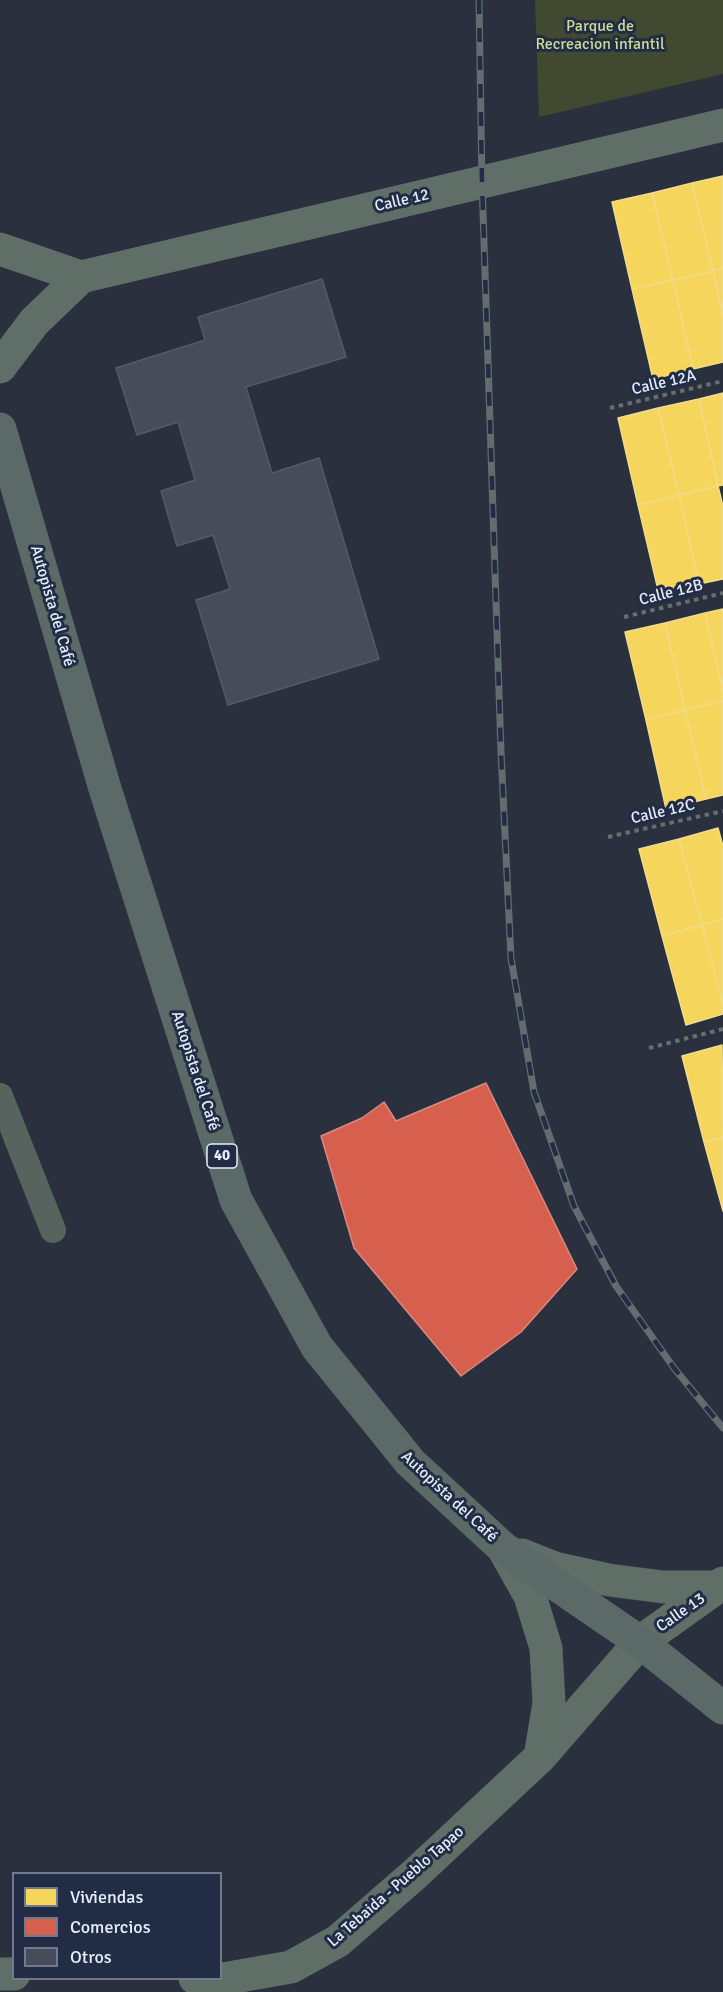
<!DOCTYPE html>
<meta charset="utf-8">
<style>
body{margin:0}
#map{position:relative;width:723px;height:1992px;overflow:hidden;background:#2a303d;font-family:Signika,sans-serif}
canvas{display:block}
.legend{position:absolute;left:12px;top:1872px;width:210px;height:108px;box-sizing:border-box;background:#222d45;border:2px solid #707a8f;margin:0;padding:8px 10px;list-style:none;font-size:18px;color:#e5edfd}
.legend li{display:flex;align-items:center;gap:12px;height:30px}
.legend b{width:30px;border:2px solid #707a8f}
</style>
<div id="map">
<canvas width="723" height="1992"></canvas>
<ul class="legend">
<li><b style="height:16px;background:#f6d55c"></b>Viviendas</li>
<li><b style="height:16px;background:#d6604d"></b>Comercios</li>
<li><b style="height:16px;background:#464c59"></b>Otros</li>
</ul>
</div>
<script>
const g = document.querySelector('canvas').getContext('2d');
g.lineJoin = 'round';
function paint(path, color) { g.fillStyle = color; g.fill(path, 'evenodd'); }
const toPath = rows => new Path2D(rows.map(r => 'M' + r).join(''));
function strokePath(path, color, width, dash) { g.strokeStyle = color; g.lineWidth = width; g.lineCap = dash ? 'butt' : 'round'; g.setLineDash(dash || []); g.stroke(path); }
function write(font, color, halo, rows, align = 'center') {
  g.font = font + ' Signika,sans-serif'; g.lineWidth = 6; g.setLineDash([]); g.textBaseline = 'middle'; g.strokeStyle = halo; g.fillStyle = color; for (const [text, x, y, turn = 0] of rows) {
    g.save(); g.translate(x, y); g.rotate((+turn || 0) * Math.PI / 180); g.textAlign = isNaN(turn) ? turn : align; if (halo) g.strokeText(text, 0, 0); g.fillText(text, 0, 0); g.restore();
  }
}
paint(toPath([
 [535,0,723,0,723,74,539,117]
]), '#424931');
const homes = toPath([
 [723,176,723,268,713,271,692,183,723,176],
 [692,183,713,271,673,280,652,193,692,183],
 [652,193,673,280,632,289,612,202,652,193],
 [723,268,723,315,713,271,723,268],
 [713,271,723,315,723,362,693,369,673,280,713,271],
 [673,280,693,369,653,379,632,289,673,280],
 [723,393,723,485,718,486,699,399,723,393],
 [699,399,718,486,679,495,658,408,699,399],
 [658,408,679,495,638,505,618,418,658,408],
 [718,486,723,506,723,579,699,584,679,495,718,486],
 [679,495,699,584,659,594,638,505,679,495],
 [723,609,723,691,705,613,723,609],
 [705,613,723,691,723,701,685,710,665,623,705,613],
 [665,623,685,710,646,720,625,632,665,623],
 [723,701,723,795,706,799,685,710,723,701],
 [685,710,706,799,666,809,646,720,685,710],
 [718,828,723,846,723,919,702,925,679,839,718,828],
 [679,839,702,925,662,936,639,849,679,839],
 [723,919,723,1005,702,925,723,919],
 [702,925,723,1005,723,1014,686,1025,662,936,702,925],
 [722,1045,723,1137,704,1142,682,1056,722,1045],
 [723,1137,723,1211,704,1142,723,1137]
]);
paint(homes, '#f6d55c');
strokePath(homes, '#f1dc8c', 1.5);
const shops = toPath([
 [486,1083,577,1269,521,1332,461,1376,354,1248,321,1136,362,1118,384,1102,396,1121,486,1083]
]);
paint(shops, '#d6604d');
strokePath(shops, '#da8a82', 1.5);
const building = toPath([
 [322,279,346,357,246,387,272,473,319,458,379,659,228,705,196,600,230,589,213,535,177,546,161,491,195,480,178,422,137,435,116,368,205,340,198,317,322,279]
]);
paint(building, '#464c59');
strokePath(building, '#555b66', 1.5);
strokePath(toPath([
 [610,408,723,381],
 [624,617,723,593],
 [608,837,723,811],
 [649,1048,723,1029]
]), '#666f6e', 4, [4.5, 4.5]);
strokePath(toPath([
 [0,1096,53,1230]
]), '#57635d', 26);
strokePath(toPath([
 [0,249,81,277],
 [0,367,34,322,81,277,723,125],
 [503,1548,530,1596,546,1648,549,1703,540,1757],
 [522,1555,555,1568,609,1580,663,1587,718,1587],
 [0,1974,14,1974],
 [195,1978,223,1979,291,1967,338,1941,415,1874,540,1757,640,1642,723,1583]
]), '#606e68', 33);
strokePath(toPath([
 [0,429,106,792,236,1200,317,1347,410,1462,503,1548,640,1642,723,1708]
]), '#5c6a67', 33);
const rail = toPath([
 [479,0,482,182,501,752,511,958,534,1092,574,1206,616,1286,674,1368,723,1428]
]);
strokePath(rail, '#636c6e', 7);
strokePath(rail, '#222d45', 4.5, [14]);
for (const [x, y, w] of [
 [222,1156,30]
]) { const box = new Path2D(); box.roundRect(x - w / 2, y - 12, w, 24, 4.5); g.fillStyle = '#222d45'; g.fill(box); strokePath(box, '#e5edfd', 1.5); }
write('bold 15px', '#e5edfd', null, [
 ["40",222,1156]
]);
write('16px', '#cbdc94', '#222d45', [
 ["Parque de",600,27],
 ["Recreacion infantil",600,45]
]);
write('16px', '#e5edfd', '#222d45', [
 ["Calle 12",402,201,-13],
 ["Calle 12A",664,383,-13],
 ["Calle 12B",671,593,-14],
 ["Autopista del Café",52,606,74],
 ["Calle 12C",663,812,-13],
 ["Autopista del Café",195,1071,72],
 ["Autopista del Café",449,1497,43],
 ["Calle 13",681,1613,-35],
 ["La Tebaida - Pueblo Tapao",396,1887,-41]
]);
</script>
